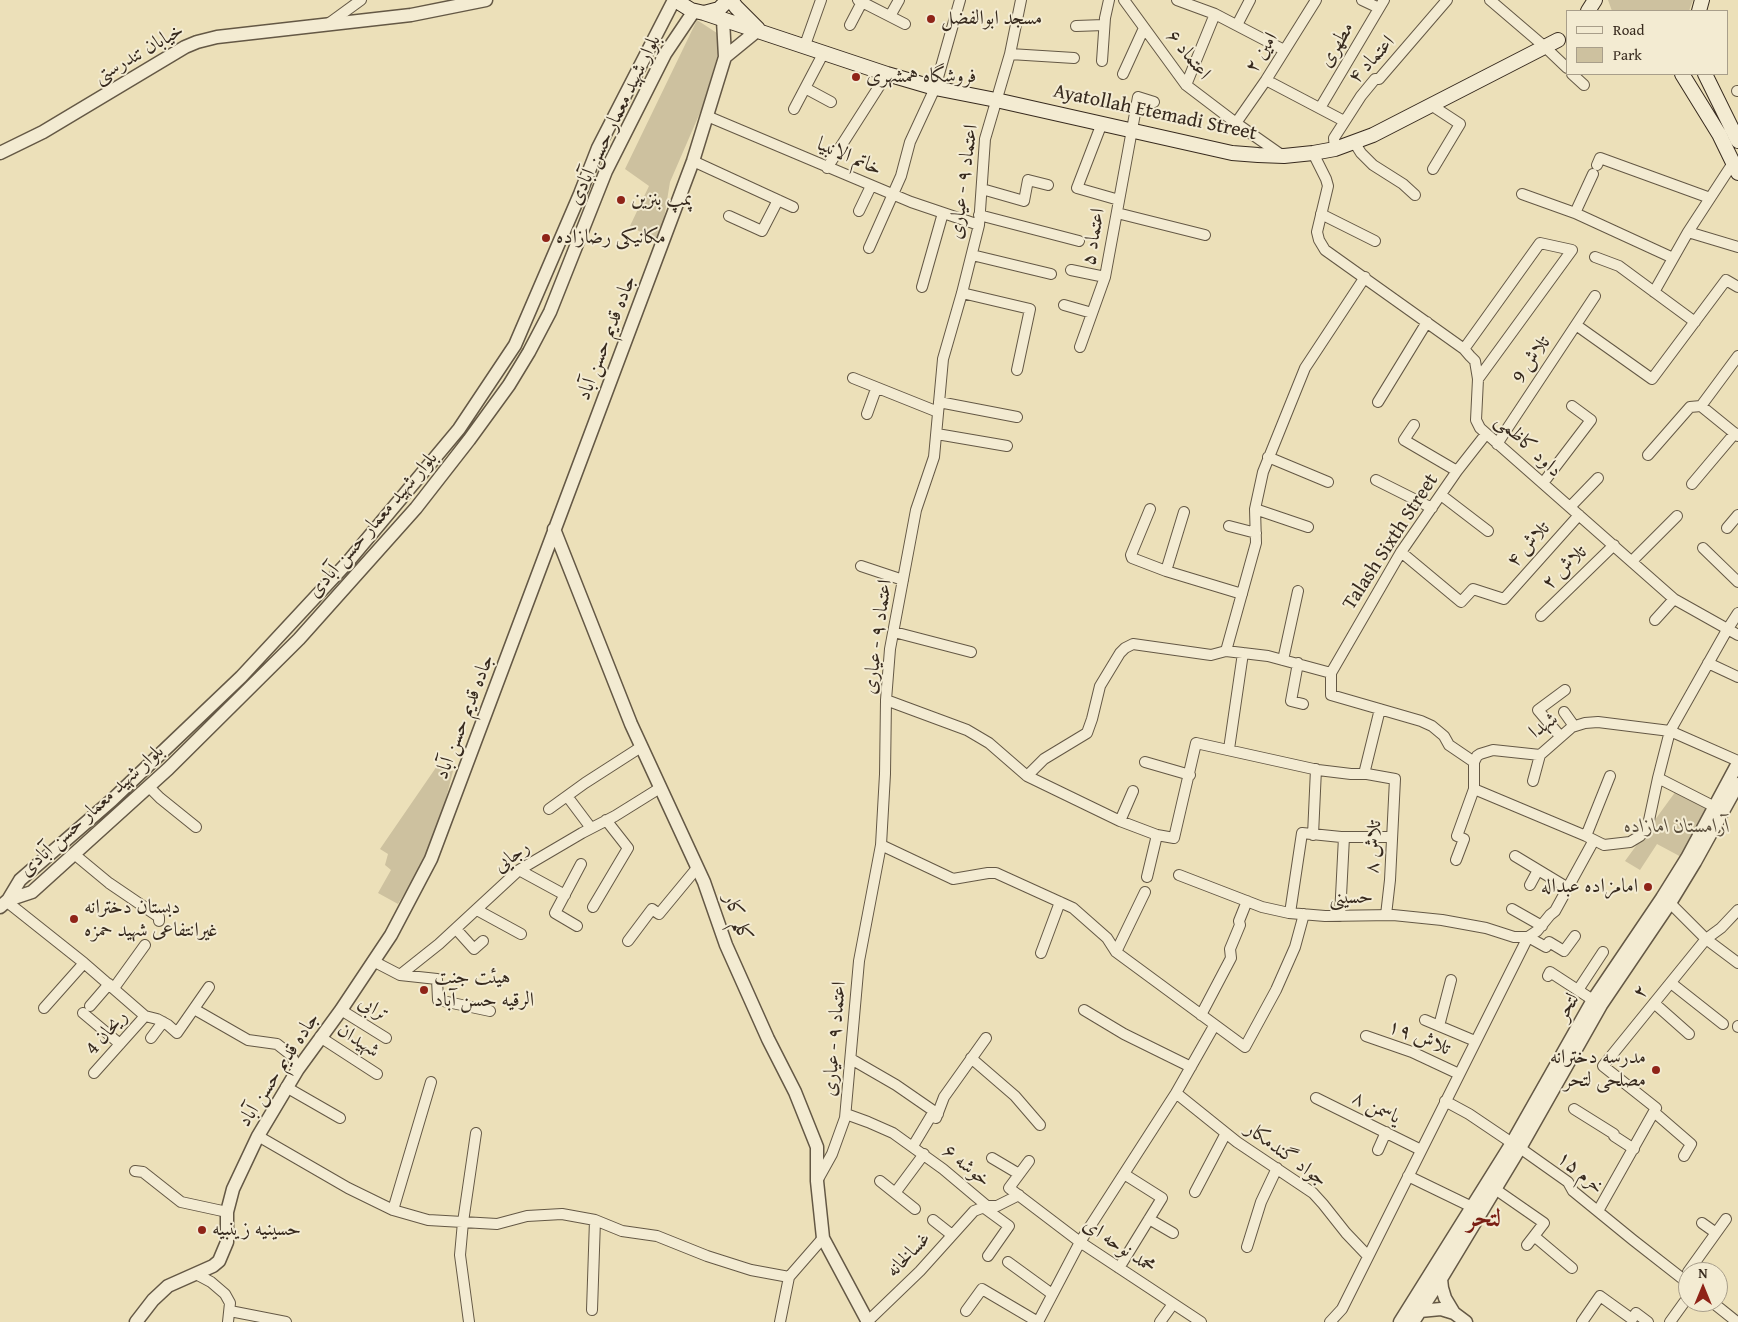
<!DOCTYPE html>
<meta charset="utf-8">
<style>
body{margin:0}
#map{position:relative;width:1738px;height:1322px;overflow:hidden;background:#ece0b9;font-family:"Gentium Book Plus",serif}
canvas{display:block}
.legend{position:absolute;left:1566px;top:10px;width:162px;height:65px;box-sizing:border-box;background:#f3ebd2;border:1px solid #a89e8a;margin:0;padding:6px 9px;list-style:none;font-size:15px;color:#372a1e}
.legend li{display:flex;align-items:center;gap:10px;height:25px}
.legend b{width:25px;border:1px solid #a89e8a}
.north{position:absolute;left:1678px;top:1262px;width:50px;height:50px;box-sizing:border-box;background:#f3ebd2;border:1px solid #a89e8a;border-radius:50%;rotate:0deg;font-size:14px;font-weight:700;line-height:20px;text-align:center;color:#372a1e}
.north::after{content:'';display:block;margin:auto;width:18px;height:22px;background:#8f2418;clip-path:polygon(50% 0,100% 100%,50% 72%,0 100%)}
</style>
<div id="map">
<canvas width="1738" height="1322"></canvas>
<ul class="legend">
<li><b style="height:6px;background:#f3ebd2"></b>Road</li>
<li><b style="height:14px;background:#cdc19f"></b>Park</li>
</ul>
<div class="north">N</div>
</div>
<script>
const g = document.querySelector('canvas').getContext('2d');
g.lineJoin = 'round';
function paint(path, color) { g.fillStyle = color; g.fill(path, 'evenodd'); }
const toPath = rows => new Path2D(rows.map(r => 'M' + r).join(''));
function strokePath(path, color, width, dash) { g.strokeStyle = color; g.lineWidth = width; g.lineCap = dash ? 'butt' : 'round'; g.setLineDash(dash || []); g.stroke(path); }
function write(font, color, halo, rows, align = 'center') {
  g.font = font + ' "Gentium Book Plus",Amiri,serif'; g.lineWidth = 4; g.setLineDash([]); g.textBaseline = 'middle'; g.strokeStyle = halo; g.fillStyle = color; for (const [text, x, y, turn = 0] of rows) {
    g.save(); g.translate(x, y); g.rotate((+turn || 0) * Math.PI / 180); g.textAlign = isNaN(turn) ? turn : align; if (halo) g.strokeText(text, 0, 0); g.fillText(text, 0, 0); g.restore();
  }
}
paint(toPath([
 [1608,0,1693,0,1689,11,1612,11],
 [697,20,723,37,702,108,670,182,660,243,630,226,649,186,625,169],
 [437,766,453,771,439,826,417,873,398,904,378,893,391,870,385,865,388,854,380,849],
 [1676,791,1711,810,1685,859,1657,844,1640,870,1625,861]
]), '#cdc19f');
const minor = toPath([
 [858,0,905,24],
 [1124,0,1186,85,1236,123,1283,156],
 [1177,0,1215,14,1284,50],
 [1362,0,1379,8],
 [1490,0,1545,47,1567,68],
 [890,16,899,0],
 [328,24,361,0],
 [850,25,862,2],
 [1237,25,1250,0],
 [1076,26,1104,25],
 [805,45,821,0],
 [1010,54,1074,58],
 [1102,61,1105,18,1109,0],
 [1123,74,1144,28],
 [1572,74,1584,85],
 [1266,80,1344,121],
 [1186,85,1215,14],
 [805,88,831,102],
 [1737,91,1738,91],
 [1431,105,1460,124,1433,169],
 [1320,108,1384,0],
 [794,109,824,52],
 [707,116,911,202,979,225],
 [1102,123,1077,188,1119,200],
 [1236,123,1266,80,1316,0],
 [1354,142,1361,153,1373,165,1403,184,1415,195],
 [1335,149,1334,138,1361,96,1375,79,1379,79,1447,0],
 [1313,153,1326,179,1328,186,1317,232,1319,240,1325,250,1464,349,1470,356,1475,361,1478,379,1476,420,1480,428,1674,599,1738,635],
 [693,161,793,207],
 [1597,165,1600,158,1710,198],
 [827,168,887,74],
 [1593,174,1575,213,1673,258],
 [982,189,1024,201,1028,180,1048,185],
 [1522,194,1575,213],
 [859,211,871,186],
 [1117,213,1205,235],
 [1321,214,1375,241],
 [979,215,1079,241],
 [729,216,762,231,778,200],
 [1688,232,1733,163],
 [869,248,901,176,910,142,935,88,960,0],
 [972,255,1051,274],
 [1595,257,1619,266,1695,322],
 [1071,270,1105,277],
 [922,287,943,213],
 [1654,292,1688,232,1738,247],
 [962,293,1030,309,1017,370],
 [1064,305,1092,313],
 [1576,325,1652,379,1726,280,1738,287],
 [1080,347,1105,277,1138,97,1154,102],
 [1464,349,1540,243,1572,250,1478,379],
 [853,378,938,412],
 [939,402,1017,417],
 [1378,402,1427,322],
 [1701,406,1738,436],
 [867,414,876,389],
 [1414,425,1404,440,1457,471],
 [937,434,1007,446],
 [1497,444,1595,296],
 [1648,455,1690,407,1701,406,1738,356],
 [1268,457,1328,482],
 [1376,480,1432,508],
 [1543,483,1591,420,1572,406],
 [1692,484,1735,433],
 [1441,495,1488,531],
 [1570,507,1598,478],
 [1150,509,1131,555,1132,558,1166,571,1242,594],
 [1255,509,1308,527],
 [1229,526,1256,533],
 [1727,528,1738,515],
 [1703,548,1738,582],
 [1401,552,1461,602,1473,589,1504,599,1579,515],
 [1632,561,1677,516],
 [861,566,903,580],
 [1166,571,1184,512],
 [1541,616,1614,545],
 [1655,620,1674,599],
 [894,632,971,652],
 [1226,651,1256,543,1255,509,1263,472,1305,368,1365,277],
 [1283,660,1298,591],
 [1298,663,1291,701,1303,704],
 [1708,663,1738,677],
 [1331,673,1401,552,1457,471,1486,434],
 [886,700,967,730,989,743,1027,776,1044,759,1087,733,1092,719,1100,686,1120,653,1125,648,1133,644,1211,655,1226,651,1268,656,1331,673,1331,695,1421,721,1432,726,1444,736,1449,745,1474,762],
 [1564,712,1574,726],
 [1560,736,1538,710,1565,690],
 [1229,749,1243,653],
 [1145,762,1190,775],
 [1364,774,1380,709],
 [1027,776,1120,821,1157,835,1174,838,1196,743,1318,770,1351,774,1367,774,1395,779,1390,880,1386,915],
 [1658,778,1715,807],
 [1533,781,1540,755],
 [149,787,160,798,196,827],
 [1474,789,1474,762,1477,756,1480,754,1493,750,1540,755,1572,727,1585,723,1598,722,1670,731,1738,761],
 [567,796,591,828],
 [549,809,585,783,641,747],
 [1120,821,1133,791],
 [1313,835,1316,769],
 [1586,836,1610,776],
 [881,845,953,879,988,873,996,873,1073,908,1107,938,1116,952,1245,1047,1276,990,1295,947,1304,914],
 [74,854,109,883,159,917,159,921],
 [1515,856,1568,888],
 [1456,860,1464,839,1457,836,1474,789,1586,836,1604,845,1630,842,1640,836,1648,825,1658,778,1670,731,1727,630,1738,613],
 [519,870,565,895],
 [1179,875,1262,907,1289,913,1325,916,1393,915,1442,920,1486,928,1514,937,1528,937,1546,947,1549,942,1564,951,1575,936],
 [1147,877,1157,835],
 [1530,885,1538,870],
 [6,901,84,963,145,1016,157,1019,168,1025,177,1033,209,987],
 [1670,903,1706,939,1738,963],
 [593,907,628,848,606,820],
 [1512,909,1542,926],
 [477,910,521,934],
 [1290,913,1302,833,1341,837,1392,837],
 [1340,916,1344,837],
 [577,926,555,913,581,864],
 [456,929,474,949,483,941],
 [628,941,652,909,659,914,697,868],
 [1116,952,1145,892],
 [1041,953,1060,902],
 [373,961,400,975,437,979,438,1000,490,1011],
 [400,975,439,944,519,870,582,833,615,816,660,788],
 [1548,976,1550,972,1593,1000],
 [1671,983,1723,1024],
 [114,988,145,945],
 [1578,990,1603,952],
 [1654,1003,1689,1034],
 [90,1006,109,984],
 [44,1008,84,963],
 [194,1009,248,1040,277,1044,291,1055,298,1069],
 [341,1010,386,1038],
 [1084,1010,1124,1034,1191,1067],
 [83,1013,120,1044],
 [1201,1015,1231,958,1230,949,1240,925,1239,921,1247,901],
 [1425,1020,1475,1041],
 [1439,1026,1451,980],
 [1738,1027,1738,1026],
 [1366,1036,1412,1052,1459,1074],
 [320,1037,377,1074],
 [151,1038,163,1022],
 [971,1058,1015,1096,1040,1125],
 [851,1059,896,1085,938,1114],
 [94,1073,145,1016],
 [286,1087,340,1118],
 [1176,1093,1237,1142,1313,1193,1323,1204,1346,1233,1367,1255],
 [1316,1098,1421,1150],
 [1445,1101,1469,1114,1512,1143],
 [1574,1109,1614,1134,1614,1136,1634,1149],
 [1654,1112,1691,1144,1684,1156],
 [846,1114,868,1122,893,1133,943,1169,987,1206],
 [258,1136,348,1188,393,1210,428,1220,497,1224,527,1216,562,1214,595,1220,622,1231,657,1236,707,1256,751,1270,789,1277],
 [913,1146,931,1116,936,1118,944,1097,986,1038],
 [1520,1148,1568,1182,1573,1191,1633,1240,1688,1283],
 [1378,1150,1386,1132],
 [992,1158,1019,1174],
 [1029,1161,1009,1188,1080,1242,1201,1322],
 [135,1171,143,1172,181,1202,227,1212],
 [1408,1176,1472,1207],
 [817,1181,832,1154,845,1118,859,961,881,845,885,774,886,700,890,649,916,510,934,457,943,359,962,293,979,225,985,139,1010,54,1021,0],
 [880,1181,915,1209],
 [1495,1189,1544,1223,1534,1236,1572,1268],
 [1195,1192,1226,1133],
 [895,1193,924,1154],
 [983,1207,1009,1226,988,1256],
 [393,1210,431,1082],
 [1598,1211,1656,1108,1603,1066,1706,939,1721,928,1738,910],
 [1149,1219,1173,1233],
 [933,1220,952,1235],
 [1702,1223,1716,1233],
 [1527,1245,1534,1236],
 [1247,1247,1261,1202,1277,1168],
 [1008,1262,1052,1294],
 [1119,1268,1162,1198,1124,1174],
 [1688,1272,1726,1219],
 [196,1274,211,1282,225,1294,230,1303,228,1322],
 [1712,1302,1737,1322],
 [592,1310,595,1220],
 [230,1311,286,1322],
 [966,1311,982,1289,1038,1322],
 [868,1321,920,1271,974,1211,987,1206,997,1206,1019,1195],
 [469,1322,460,1255,463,1222,476,1133],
 [780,1322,789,1277,823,1238],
 [1038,1322,1080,1242,1176,1093,1214,1026],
 [1160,1322,1173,1304],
 [1330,1322,1342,1309,1528,937,1537,931,1550,915,1555,911,1594,840],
 [1582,1322,1600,1296,1632,1319,1636,1313,1648,1322],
 [1670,1322,1688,1297]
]);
const tertiary = toPath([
 [725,57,758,30],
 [0,153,43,132,185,47,197,42,217,37,411,15,486,0],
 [554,529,631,724,704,882,726,945,768,1039,795,1092,817,1147,817,1181,823,1238,868,1322],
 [8,900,32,892,168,769,299,639,416,508,469,440,509,385,529,352,550,312,606,171,665,54,694,11],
 [0,907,8,900,20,880,112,800,241,677,347,563,459,429,515,345,580,194,598,148,674,0],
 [1441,1279,1442,1288,1445,1298,1454,1313],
 [1420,1311,1441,1309,1454,1313,1466,1322],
 [136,1322,153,1300,168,1286,213,1266,219,1261,227,1242,227,1212,233,1189,258,1136,298,1069,341,1010,391,935,431,859,693,161,725,57,723,20],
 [1400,1322,1512,1143,1593,1000,1662,898,1687,858,1738,763],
 [1413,1322,1441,1279,1520,1148,1601,1005,1670,903,1695,862,1738,784]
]);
const secondary = toPath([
 [675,0,691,10,704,13,719,9,728,0],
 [731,0,736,7,758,29],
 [1588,11,1595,0],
 [1699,11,1702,0],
 [704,13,887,74,935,88,996,100,1232,153,1258,155,1284,156,1313,153,1335,149,1373,135,1558,40],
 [1682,74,1719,134,1738,173],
 [1705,74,1738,141]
]);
strokePath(minor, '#645845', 12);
strokePath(tertiary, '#645845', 15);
strokePath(secondary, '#372a1e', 16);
strokePath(minor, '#f3ebd2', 10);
strokePath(tertiary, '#f3ebd2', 12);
strokePath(secondary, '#f3ebd2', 14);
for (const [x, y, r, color] of [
 [931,19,5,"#8f2418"],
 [856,77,5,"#8f2418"],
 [621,200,5,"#8f2418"],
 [546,238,5,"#8f2418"],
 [1648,887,5,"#8f2418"],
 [74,919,5,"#8f2418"],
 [424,990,5,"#8f2418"],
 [1656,1070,5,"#8f2418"],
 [202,1230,5,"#8f2418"]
]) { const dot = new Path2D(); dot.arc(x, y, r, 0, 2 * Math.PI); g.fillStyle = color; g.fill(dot); strokePath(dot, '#f3ebd2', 2); }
write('20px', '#372a1e', '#f3ebd2', [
 ["مسجد ابوالفضل",941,19],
 ["فروشگاه همشهری",866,77],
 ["پمپ بنزین",631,200],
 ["مکانیکی رضازاده",556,238],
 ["امامزاده عبداله",1638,887,"right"],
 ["دبستان دخترانه",84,908],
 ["غیرانتفاعی شهید حمزه",84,931],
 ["هیئت جنت",434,978],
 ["الرقیه حسن آباد",434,1001],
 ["مدرسه دخترانه",1646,1058,"right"],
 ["مصلحی لتحر",1646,1081,"right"],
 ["حسینیه زینبیه",212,1230]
], 'left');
write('20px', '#372a1e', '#f3ebd2', [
 ["مطهری",1337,45,-59],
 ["امین ۲",1262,53,-58],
 ["خیابان تندرستی",139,54,-30],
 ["اعتماد ۶",1188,55,51],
 ["اعتماد ۴",1372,60,-47],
 ["Ayatollah Etemadi Street",1155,113,12],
 ["بلوار شهید معمار حسن آبادی",615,120,-64],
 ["خاتم الانبیا",849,157,23],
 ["اعتماد ۹ - عیاری",964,182,-82],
 ["اعتماد ۵",1094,237,-80],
 ["جاده قدیم حسن آباد",607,338,-69],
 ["تلاش 9",1532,360,-56],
 ["داود کاظمی",1528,446,43],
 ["بلوار شهید معمار حسن آبادی",373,525,-49],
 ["Talash Sixth Street",1391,542,-57],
 ["تلاش ۴",1529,545,-48],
 ["تلاش ۲",1565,568,-44],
 ["اعتماد ۹ - عیاری",878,637,-82],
 ["جاده قدیم حسن آباد",465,717,-69],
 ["شهدا",1544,726,-37],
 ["بلوار شهید معمار حسن آبادی",92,811,-42],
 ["تلاش ۸",1374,847,-87],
 ["رجایی",512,857,-37],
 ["حسینی",1351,898,-1],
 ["کلم کار",737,918,70],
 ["۲",1641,992,-51],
 ["لتحر",1568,1007,-60],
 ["ترابی",373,1009,31],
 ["ریحان 4",107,1033,-49],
 ["تلاش ۱۹",1419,1038,22],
 ["اعتماد ۹ - عیاری",835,1039,-85],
 ["شهیدان",358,1041,33],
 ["جاده قدیم حسن آباد",279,1070,-57],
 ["یاسمن ۸",1376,1108,26],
 ["جواد گندمکار",1286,1155,36],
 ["خوشه ۶",966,1166,39],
 ["خرم ۱۵",1580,1173,40],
 ["محمد نوحه ای",1119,1246,34],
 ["غسالخانه",909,1255,-46]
]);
write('italic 20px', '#5c503e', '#f3ebd2', [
 ["آرامستان امازاده",1677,827]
]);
write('bold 25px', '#7a1f14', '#f3ebd2', [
 ["لتحر",1484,1220]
]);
</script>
